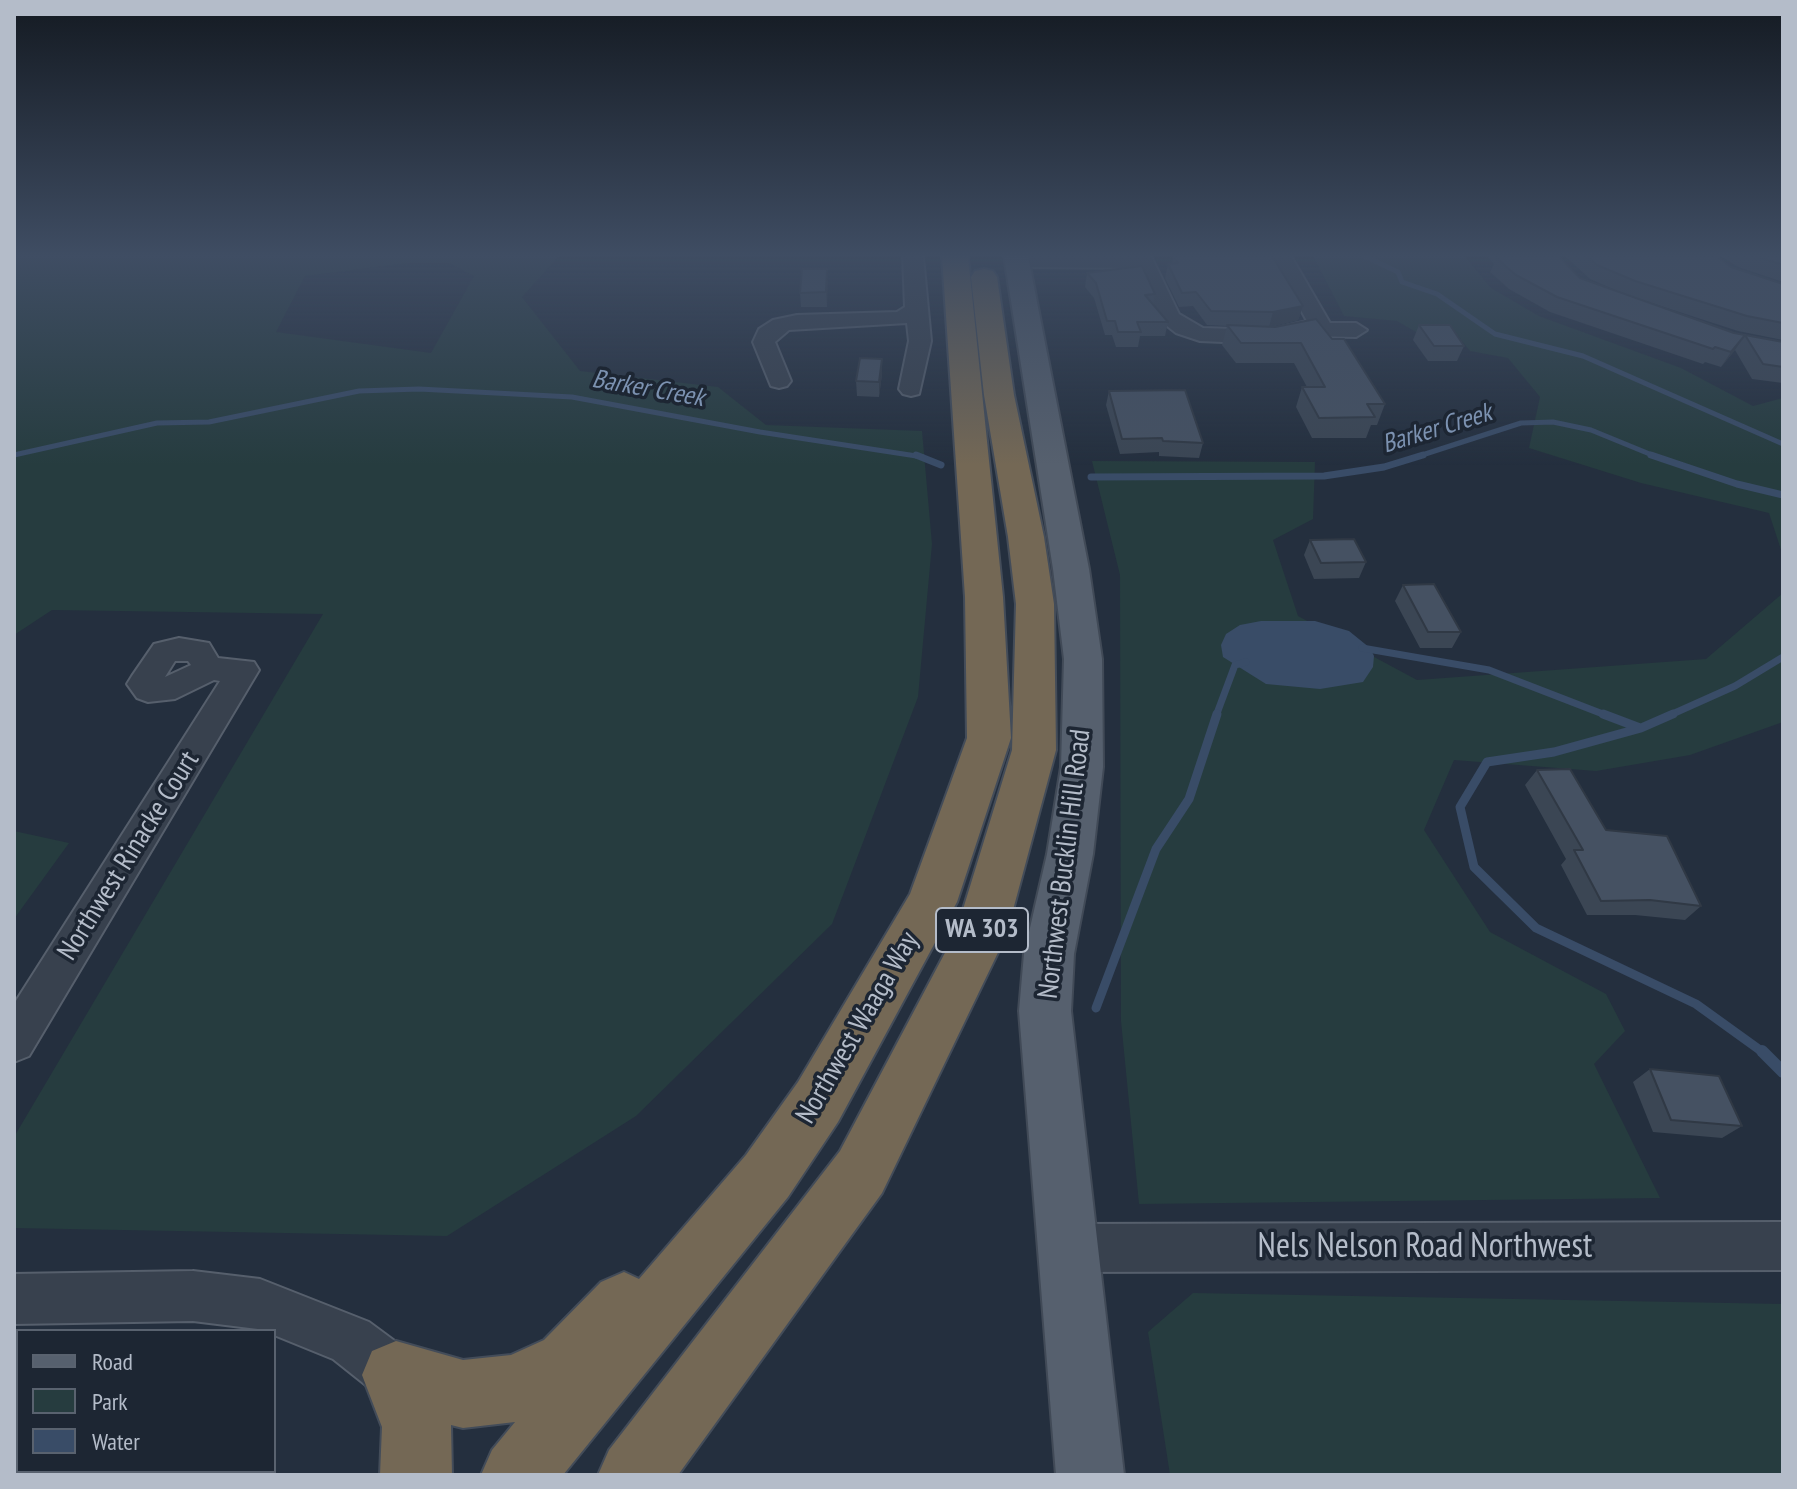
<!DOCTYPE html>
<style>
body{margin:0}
#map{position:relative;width:1797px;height:1489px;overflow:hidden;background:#242f3e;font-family:"PT Sans Narrow",sans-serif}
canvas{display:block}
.frame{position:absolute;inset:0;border:16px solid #b4bcc9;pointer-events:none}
.legend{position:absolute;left:16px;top:1329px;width:260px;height:144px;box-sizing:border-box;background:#1d2633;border:2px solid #59626f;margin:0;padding:10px 14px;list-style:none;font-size:24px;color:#b4bcc9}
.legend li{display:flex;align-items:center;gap:16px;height:40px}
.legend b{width:40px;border:2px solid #59626f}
</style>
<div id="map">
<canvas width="1797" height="1489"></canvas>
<div class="frame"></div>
<ul class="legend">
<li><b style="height:10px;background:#56606e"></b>Road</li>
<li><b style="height:22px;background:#263c3f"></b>Park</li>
<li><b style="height:22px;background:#394c67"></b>Water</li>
</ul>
</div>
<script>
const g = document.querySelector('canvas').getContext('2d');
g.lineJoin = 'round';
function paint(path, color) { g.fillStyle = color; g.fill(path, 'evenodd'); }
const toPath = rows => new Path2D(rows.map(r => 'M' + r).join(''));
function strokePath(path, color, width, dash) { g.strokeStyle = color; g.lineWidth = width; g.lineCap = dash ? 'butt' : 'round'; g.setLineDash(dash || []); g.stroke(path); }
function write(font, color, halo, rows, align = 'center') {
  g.font = font + ' "PT Sans Narrow",sans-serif'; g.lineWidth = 7; g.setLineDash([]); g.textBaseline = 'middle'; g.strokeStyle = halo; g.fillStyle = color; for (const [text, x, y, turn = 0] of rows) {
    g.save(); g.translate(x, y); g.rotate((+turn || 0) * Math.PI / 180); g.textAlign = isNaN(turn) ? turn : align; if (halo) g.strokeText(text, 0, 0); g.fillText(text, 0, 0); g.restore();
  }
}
paint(toPath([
 [14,256,559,256,522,297,580,371,718,387,766,425,922,431,932,544,918,697,832,924,636,1116,447,1236,14,1228,14,1137,323,614,52,610,14,635],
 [409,263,449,263,474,276,431,353,276,332,305,276],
 [1313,256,1465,256,1491,288,1539,316,1681,368,1753,406,1783,398,1783,556,1769,513,1641,483,1529,448,1540,397,1508,358,1470,351,1457,335,1416,332,1397,321,1344,316],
 [1092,461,1315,462,1313,519,1273,540,1298,616,1417,680,1706,659,1783,593,1783,722,1690,755,1596,771,1454,760,1424,830,1490,932,1606,994,1625,1031,1594,1064,1660,1198,1139,1204,1121,1021,1120,575],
 [14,831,69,843,14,919],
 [1193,1293,1783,1304,1783,1475,1170,1475,1148,1332]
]), '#263c3f');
paint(toPath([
 [1261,621,1315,621,1349,631,1370,648,1374,656,1373,667,1363,682,1320,689,1266,684,1223,657,1221,645,1226,634,1240,625]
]), '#394c67');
strokePath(toPath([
 [1364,256,1398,272,1402,282,1437,294,1495,334,1583,356,1783,444],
 [14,455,157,423,209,422,359,391,419,389,572,397,760,432,923,457],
 [1416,457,1521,423,1553,422,1591,430,1657,457]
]), '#394c67', 5);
strokePath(toPath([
 [916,455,941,465],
 [1651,455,1737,484,1783,495],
 [1091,477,1324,476,1384,467,1423,455],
 [1362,648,1489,670,1608,716],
 [1216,716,1235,665,1246,662],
 [1668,716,1735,686,1783,657]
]), '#394c67', 7);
strokePath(toPath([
 [1603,714,1640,728],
 [1673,714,1641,728,1554,752,1487,762,1460,807,1474,867,1536,928,1696,1004,1764,1053],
 [1096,1008,1156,849,1189,799,1217,714]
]), '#394c67', 9);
strokePath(toPath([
 [1762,1051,1783,1072]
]), '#394c67', 12);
const minor = toPath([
 [903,256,923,256,931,341,919,394,911,396,903,394,899,389,909,341,907,323,789,330,775,342,791,381,787,386,779,388,771,386,753,342,759,329,773,320,797,315,897,312,905,307,903,256],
 [1151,256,1179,314,1203,328,1269,330,1307,321,1271,256,1291,256,1330,323,1356,323,1367,330,1356,337,1305,336,1269,344,1200,341,1176,333,1162,322,1137,268,1017,267,1007,261,1013,256,1151,256],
 [179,638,209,643,218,658,254,662,259,670,29,1056,14,1062,14,1004,220,681,214,680,175,699,148,702,137,698,127,684,132,676,154,644,179,638],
 [175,661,188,661,191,665,165,677,175,661],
 [1783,1222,1783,1270,1068,1272,1051,1265,1044,1248,1051,1231,1068,1224,1783,1222],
 [193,1271,260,1279,369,1322,415,1356,422,1375,415,1394,396,1401,377,1394,333,1359,274,1335,274,1331,193,1321,14,1324,14,1274,193,1271]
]);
const major = toPath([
 [1004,256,1028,256,1089,569,1102,659,1103,767,1093,854,1074,954,1071,1011,1124,1475,1056,1475,1019,1011,1024,954,1047,854,1061,767,1064,659,1053,569,1004,256]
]);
const highway = toPath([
 [942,256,968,256,1003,597,1011,738,957,902,838,1122,788,1197,563,1475,481,1475,492,1450,515,1422,463,1428,451,1425,452,1475,380,1475,382,1427,362,1375,372,1351,396,1341,463,1360,511,1355,544,1340,601,1282,624,1272,639,1279,746,1155,798,1082,910,894,967,738,965,597,942,256],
 [984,269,993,271,997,277,1014,395,1044,537,1054,604,1056,750,1006,936,882,1193,678,1475,598,1475,609,1450,840,1151,956,932,1012,750,1016,604,1008,537,984,395,971,277,975,271,984,269]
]);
strokePath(minor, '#565f6c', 4);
strokePath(major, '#414a57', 4);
strokePath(highway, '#434c59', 4);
paint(minor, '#38414e');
paint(major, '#56606e');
paint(highway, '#746855');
paint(toPath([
 [1173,256,1303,306,1298,320,1270,327,1332,339,1385,404,1377,425,1371,425,1366,438,1312,438,1296,407,1302,387,1307,387,1294,363,1236,363,1222,345,1227,326,1207,325,1193,306,1179,307,1165,278,1168,264,1172,263],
 [1487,256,1558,256,1580,278,1624,294,1590,279,1565,256,1716,256,1731,267,1783,284,1783,340,1738,331,1633,297,1734,333,1783,342,1783,383,1752,379,1735,350,1721,367,1705,362,1703,364,1550,312,1509,289,1490,272,1494,264],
 [1721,256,1783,256,1783,282,1738,267],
 [827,269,827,307,801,307,800,293],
 [1087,273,1155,294,1153,305,1168,322,1165,336,1140,336,1138,347,1116,347,1112,335,1105,335,1094,298,1085,287],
 [1419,325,1464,346,1457,361,1428,361,1413,340],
 [882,359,882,374,879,397,857,396,856,381],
 [1109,391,1203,443,1199,458,1159,456,1159,452,1120,454,1106,405],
 [1310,540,1366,562,1359,578,1314,579,1304,555],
 [1403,585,1461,632,1452,648,1420,648,1395,601],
 [1537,770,1606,830,1701,906,1685,920,1635,915,1587,915,1561,865,1566,859,1525,785],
 [1650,1069,1742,1126,1722,1138,1653,1132,1633,1082]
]), '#3b4654');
paint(toPath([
 [827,269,828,283,827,307,826,292],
 [1303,306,1298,320,1269,327,1273,312],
 [1745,335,1735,350,1721,367,1731,352],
 [882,359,882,374,879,397,879,382]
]), '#303945');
const building = toPath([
 [1173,256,1272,256,1303,306,1273,312,1211,311,1196,292,1182,293,1168,264,1178,263,1173,256],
 [1506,256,1558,256,1580,278,1734,333,1783,342,1783,367,1763,364,1745,335,1731,352,1715,347,1713,349,1557,297,1516,275,1496,258,1507,257,1506,256],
 [1587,256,1716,256,1731,267,1783,284,1783,323,1747,316,1635,281,1597,265,1587,256],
 [1756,256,1783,256,1783,265,1756,256],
 [1142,266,1155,294,1145,295,1168,322,1137,322,1141,332,1118,332,1115,321,1107,321,1096,283,1087,273,1142,266],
 [802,269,827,269,826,292,800,293,802,269],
 [1316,319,1332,339,1344,339,1385,404,1367,404,1375,417,1319,418,1302,387,1325,387,1301,343,1241,343,1227,325,1275,327,1316,319],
 [1419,325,1450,325,1464,346,1434,346,1419,325],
 [860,358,882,359,879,382,856,381,860,358],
 [1185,390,1203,443,1163,441,1162,438,1122,439,1109,391,1185,390],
 [1354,539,1366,562,1321,563,1310,540,1354,539],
 [1434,584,1461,632,1428,632,1403,585,1434,584],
 [1570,769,1606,830,1667,836,1701,906,1650,900,1601,901,1574,850,1583,850,1537,770,1570,769],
 [1650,1069,1719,1076,1742,1126,1671,1120,1650,1069]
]);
paint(building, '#455162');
strokePath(building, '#303945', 2);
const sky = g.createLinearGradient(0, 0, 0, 465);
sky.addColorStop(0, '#141a22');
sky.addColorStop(0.55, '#3f4d63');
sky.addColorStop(1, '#3f4d6300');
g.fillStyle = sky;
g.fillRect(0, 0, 1797, 465);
write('italic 26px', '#7c92b1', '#1d2633', [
 ["Barker Creek",648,389,10],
 ["Barker Creek",1437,429,-17]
]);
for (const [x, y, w] of [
 [982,930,92]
]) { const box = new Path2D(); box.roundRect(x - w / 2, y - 22, w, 44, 6); g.fillStyle = '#1d2633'; g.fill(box); strokePath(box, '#b4bcc9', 2); }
write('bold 26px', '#b4bcc9', null, [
 ["WA 303",982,930]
]);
write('28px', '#b4bcc9', '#1d2633', [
 ["Northwest Rinacke Court",129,856,-58],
 ["Northwest Bucklin Hill Road",1065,864,-83],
 ["Northwest Waaga Way",858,1028,-60]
]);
write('34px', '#b4bcc9', '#1d2633', [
 ["Nels Nelson Road Northwest",1425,1247]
]);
</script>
